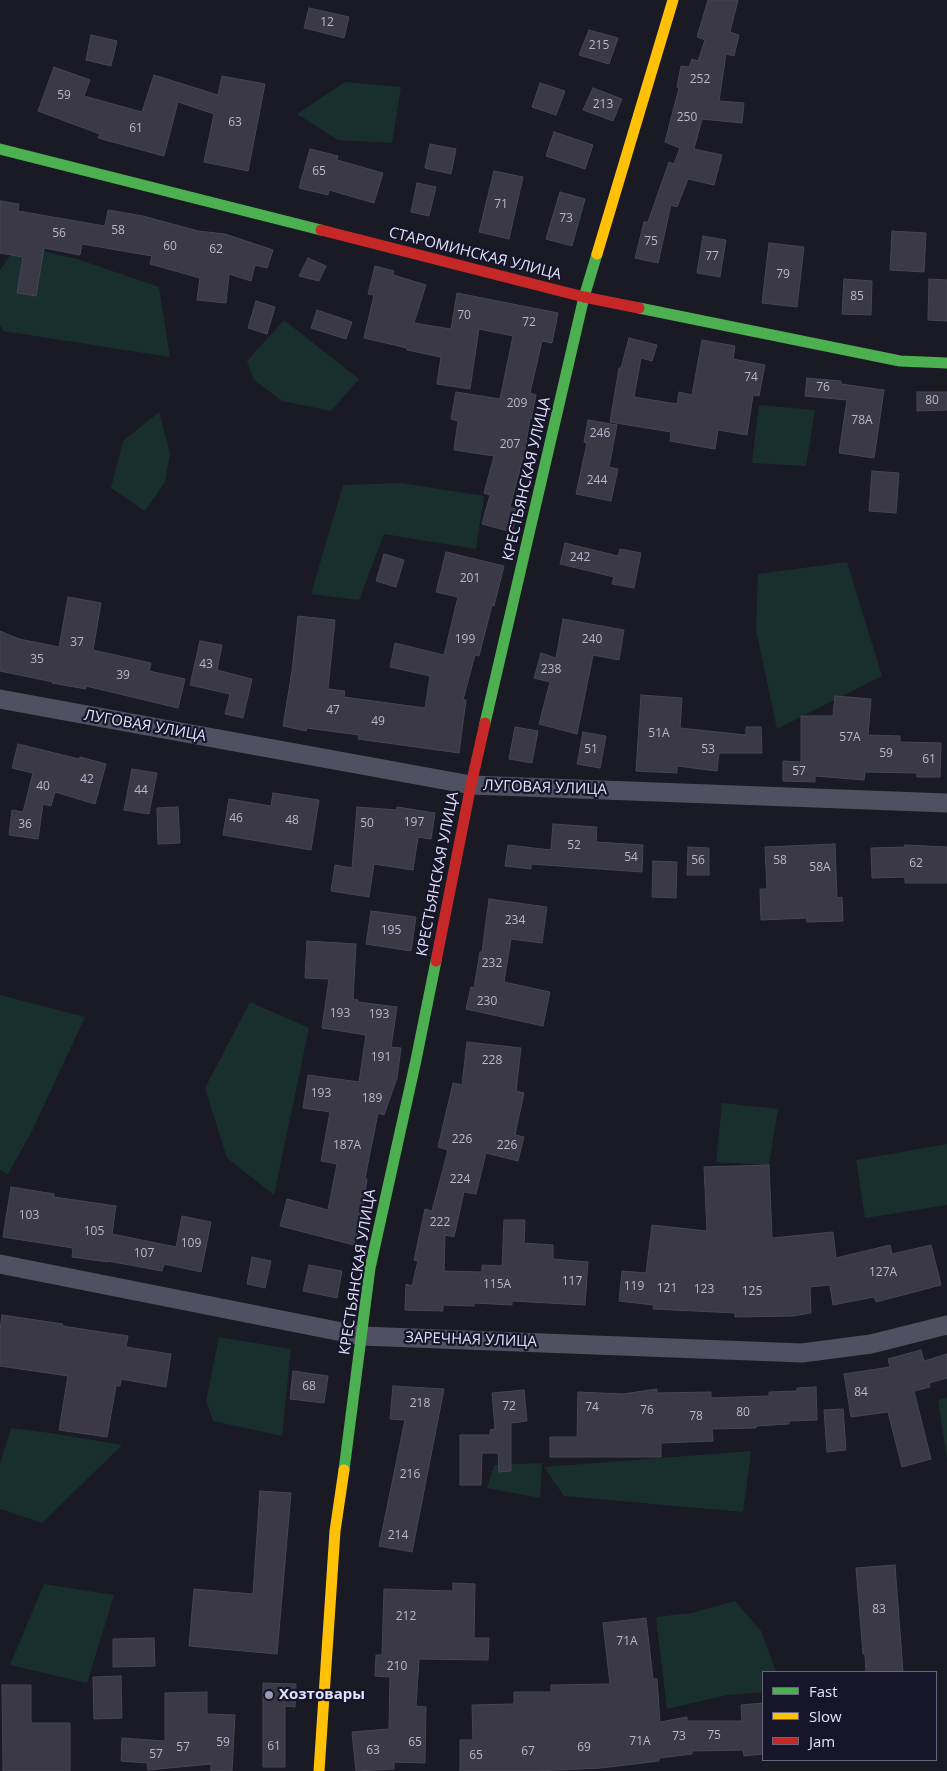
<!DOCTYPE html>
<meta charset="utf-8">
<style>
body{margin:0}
#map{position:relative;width:947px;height:1771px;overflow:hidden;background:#1a1a24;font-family:"Open Sans",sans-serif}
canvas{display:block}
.legend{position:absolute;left:762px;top:1671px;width:175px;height:90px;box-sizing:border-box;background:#171529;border:1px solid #68677d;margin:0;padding:6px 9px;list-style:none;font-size:15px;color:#e2e1fb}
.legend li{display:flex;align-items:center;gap:10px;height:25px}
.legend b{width:25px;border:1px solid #68677d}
</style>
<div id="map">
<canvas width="947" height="1771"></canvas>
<ul class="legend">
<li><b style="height:6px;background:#4caf50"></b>Fast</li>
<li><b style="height:6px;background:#ffc107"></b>Slow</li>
<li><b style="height:6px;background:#c62828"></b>Jam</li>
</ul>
</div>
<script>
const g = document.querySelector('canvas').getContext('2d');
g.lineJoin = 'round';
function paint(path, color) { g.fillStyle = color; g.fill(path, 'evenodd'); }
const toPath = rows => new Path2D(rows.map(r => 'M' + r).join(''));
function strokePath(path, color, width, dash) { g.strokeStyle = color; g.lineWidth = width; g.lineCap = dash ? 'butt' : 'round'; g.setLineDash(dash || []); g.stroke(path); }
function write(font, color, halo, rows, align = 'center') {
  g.font = font + ' "Open Sans",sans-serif'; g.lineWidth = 4.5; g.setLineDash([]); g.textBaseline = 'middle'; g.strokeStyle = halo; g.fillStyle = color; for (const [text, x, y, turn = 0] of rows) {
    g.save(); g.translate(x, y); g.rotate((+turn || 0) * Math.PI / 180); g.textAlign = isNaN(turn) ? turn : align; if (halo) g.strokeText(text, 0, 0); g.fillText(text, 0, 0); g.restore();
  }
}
paint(toPath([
 [345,82,401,87,392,143,338,140,297,114],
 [17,245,77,259,159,287,170,357,3,331,0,325,0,270],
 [284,320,359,379,331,411,282,401,254,380,247,361],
 [759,405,815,410,806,466,752,463],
 [159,412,170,453,165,482,145,511,111,488,123,441],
 [401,483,484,496,476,549,384,534,359,600,311,594,343,485],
 [847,562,882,676,777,729,756,630,758,574],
 [0,995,85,1017,32,1131,8,1174,0,1170],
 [250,1002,309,1028,274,1195,227,1158,205,1088],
 [722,1103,778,1109,769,1165,716,1162],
 [947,1144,947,1205,865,1218,856,1160],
 [219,1337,291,1349,282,1436,213,1421,206,1401],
 [947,1398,947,1460,938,1400],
 [11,1428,51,1433,122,1445,42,1523,0,1509,0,1464],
 [751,1451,743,1512,564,1496,544,1467],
 [542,1463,540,1498,487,1488,494,1465],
 [44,1584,114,1595,87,1683,10,1665],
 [735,1601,761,1631,776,1672,763,1672,763,1692,727,1695,667,1709,656,1617,692,1613]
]), '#182f2e');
const building = toPath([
 [708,0,738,0,730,32,739,35,734,56,726,54,719,101,744,103,742,123,702,119,694,149,722,155,714,185,688,179,677,207,671,205,658,263,635,258,644,222,648,222,669,162,674,164,680,148,665,142,679,88,677,87,681,66,689,67,692,59,698,61,705,40,697,37,708,0],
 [309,8,349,17,344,38,304,28,309,8],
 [589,30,618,38,609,64,579,55,589,30],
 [91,35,117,41,111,66,86,60,91,35],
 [54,67,90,80,84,96,142,112,154,75,218,95,222,76,265,84,248,171,204,162,214,114,178,102,164,156,98,138,100,134,38,111,54,67],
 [540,83,565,91,556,115,532,107,540,83],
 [593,88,622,99,613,121,583,110,593,88],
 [554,132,593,145,585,169,546,156,554,132],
 [430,144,456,149,451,174,425,168,430,144],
 [310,149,338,156,337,160,383,173,374,203,329,190,328,195,299,188,310,149],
 [494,171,523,177,509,239,479,232,494,171],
 [417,183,436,187,429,216,411,212,417,183],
 [560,192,585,199,572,246,546,239,560,192],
 [0,201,19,204,18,211,105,226,108,210,143,216,198,231,225,234,273,250,267,268,255,265,251,281,229,274,226,303,197,300,200,278,150,264,152,256,82,244,80,255,44,248,36,296,17,293,23,257,0,253,0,201],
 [892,231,926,233,924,272,890,270,892,231],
 [703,236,726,240,720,277,697,273,703,236],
 [769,243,804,247,797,307,762,303,769,243],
 [308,258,326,266,319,281,299,276,308,258],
 [375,266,394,271,393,275,426,285,414,323,451,329,457,293,558,313,552,343,542,341,530,393,536,395,531,419,530,418,524,458,523,458,510,507,518,510,512,532,482,524,490,495,484,493,494,456,454,450,458,421,451,419,456,392,500,399,513,336,479,329,470,389,437,384,441,357,407,350,407,348,364,338,374,295,368,294,375,266],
 [844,279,872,281,871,315,842,314,844,279],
 [929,279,947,280,947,321,928,320,929,279],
 [256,301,275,307,267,334,248,328,256,301],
 [317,310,352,322,346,339,311,328,317,310],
 [629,338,657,345,652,361,641,358,634,397,677,404,679,392,692,395,702,340,735,346,733,359,765,365,759,396,753,395,747,435,718,430,715,449,670,441,671,432,610,422,619,368,621,368,629,338],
 [807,378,841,381,841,384,884,390,874,458,839,453,847,400,805,396,807,378],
 [917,392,947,392,947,410,917,411,917,392],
 [588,420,617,425,609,467,618,469,611,501,576,494,587,443,584,442,588,420],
 [872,471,899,473,896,513,869,511,872,471],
 [565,543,618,556,620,549,641,553,634,588,612,584,614,577,560,564,565,543],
 [446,552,504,566,494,606,492,605,479,656,475,655,463,700,466,700,459,753,358,739,359,735,307,728,306,731,283,726,292,671,298,616,335,620,328,689,345,691,344,697,425,708,430,676,390,667,395,643,444,655,458,597,436,592,446,552],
 [384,554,404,560,396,587,376,581,384,554],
 [68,597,101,603,93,650,151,663,149,671,185,679,178,708,86,686,86,689,52,683,53,682,0,671,0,631,19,639,59,647,68,597],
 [563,619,624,630,619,660,593,655,577,734,539,724,550,682,534,678,541,653,556,658,563,619],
 [200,641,222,645,217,670,252,679,243,718,225,714,230,694,190,685,200,641],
 [641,695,682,698,680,728,746,735,746,727,761,727,762,753,719,753,717,771,677,766,677,773,636,771,641,695],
 [835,696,871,699,868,735,900,736,900,742,941,743,940,777,917,777,917,773,865,772,864,780,815,776,815,782,783,781,783,761,801,762,801,716,833,716,835,696],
 [515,727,538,731,532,763,509,759,515,727],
 [583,732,606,736,600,768,577,764,583,732],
 [18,744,79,759,80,757,106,764,95,804,55,792,51,806,43,804,38,839,9,835,12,810,23,812,33,773,12,768,18,744],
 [132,769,157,773,149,814,124,810,132,769],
 [273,793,319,800,311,850,223,835,229,799,271,806,273,793],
 [178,807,180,843,158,844,157,808,178,807],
 [357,807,397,810,397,807,435,813,431,839,418,837,413,870,374,864,369,897,331,891,335,865,352,868,357,807],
 [553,824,597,827,596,842,643,845,642,872,531,864,531,869,505,866,508,845,551,850,553,824],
 [835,844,837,898,842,897,843,921,807,922,807,918,761,920,760,889,767,889,765,847,835,844],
 [905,845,947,847,947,883,905,883,905,877,872,878,871,848,905,847,905,845],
 [688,847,709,848,709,875,687,875,688,847],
 [653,861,677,862,676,898,652,897,653,861],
 [489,899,547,907,542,943,511,939,504,982,550,992,543,1026,466,1009,471,987,474,988,480,952,482,952,489,899],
 [371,911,416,917,411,951,366,944,371,911],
 [307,941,356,944,353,999,358,1000,358,1002,397,1007,391,1047,401,1048,397,1078,384,1115,378,1113,365,1178,367,1179,361,1218,354,1245,280,1226,287,1199,328,1210,337,1164,321,1161,330,1112,303,1108,308,1075,359,1082,366,1035,322,1028,329,979,305,978,307,941],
 [467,1042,521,1048,516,1091,524,1093,515,1135,524,1137,518,1161,486,1153,476,1194,464,1192,454,1237,445,1235,444,1271,482,1272,482,1265,502,1266,504,1220,525,1220,524,1243,553,1245,553,1259,588,1262,585,1305,512,1301,512,1305,474,1303,474,1306,443,1305,443,1311,405,1310,406,1284,412,1286,418,1261,414,1260,425,1209,432,1211,448,1150,438,1147,453,1083,462,1085,467,1042],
 [769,1165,772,1238,833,1232,836,1258,890,1245,892,1254,931,1245,941,1285,876,1302,874,1297,833,1305,830,1285,810,1287,811,1313,793,1316,735,1317,735,1313,653,1309,654,1305,619,1301,622,1271,646,1273,652,1225,707,1231,704,1167,769,1165],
 [11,1187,54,1194,54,1197,116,1206,112,1234,176,1247,182,1216,211,1222,201,1272,164,1264,162,1271,108,1261,108,1262,72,1257,73,1248,3,1237,11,1187],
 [252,1257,271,1261,265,1288,247,1284,252,1257],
 [309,1265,342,1271,337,1298,303,1291,309,1265],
 [2,1315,63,1324,62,1326,128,1336,126,1347,171,1354,166,1387,121,1379,120,1386,116,1386,107,1437,59,1430,68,1376,0,1366,0,1330,2,1315],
 [921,1350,924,1361,947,1354,947,1378,929,1383,930,1387,914,1391,931,1459,902,1467,888,1412,851,1417,844,1374,890,1367,888,1359,921,1350],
 [293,1371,328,1376,324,1403,290,1399,293,1371],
 [393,1386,444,1389,412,1552,379,1546,405,1420,390,1419,393,1386],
 [816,1387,817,1420,789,1421,789,1424,756,1426,756,1428,712,1429,713,1441,661,1443,661,1457,550,1457,550,1437,577,1437,578,1392,623,1394,657,1389,657,1393,711,1392,711,1398,769,1396,769,1392,797,1391,797,1388,816,1387],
 [524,1390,527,1421,511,1423,511,1471,499,1472,498,1453,482,1453,481,1485,460,1485,460,1435,490,1435,490,1430,495,1429,492,1393,524,1390],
 [843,1409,846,1450,827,1452,824,1410,843,1409],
 [260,1491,291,1493,277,1654,189,1646,194,1589,253,1594,260,1491],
 [895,1565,903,1672,866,1672,865,1654,863,1654,856,1568,895,1565],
 [453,1583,475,1584,474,1638,489,1638,488,1660,419,1659,416,1706,426,1707,425,1763,394,1762,394,1769,356,1771,352,1732,389,1729,390,1677,375,1676,376,1655,382,1655,384,1589,453,1591,453,1583],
 [646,1618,653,1679,657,1679,660,1722,687,1717,687,1721,742,1721,741,1705,763,1703,763,1754,744,1756,743,1750,692,1751,692,1754,659,1758,659,1761,601,1768,535,1771,460,1771,460,1740,473,1740,472,1705,514,1704,514,1692,551,1692,551,1685,610,1684,603,1623,646,1618],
 [154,1638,155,1666,113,1667,113,1639,154,1638],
 [121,1676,122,1718,94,1719,93,1677,121,1676],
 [263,1683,296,1684,295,1707,285,1706,285,1767,263,1767,263,1683],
 [2,1685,31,1685,31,1723,70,1723,70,1771,3,1771,2,1685],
 [207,1692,207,1714,235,1715,232,1771,211,1771,211,1764,148,1770,147,1763,121,1761,122,1738,165,1741,165,1693,207,1692]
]);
paint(building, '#3a3945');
strokePath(building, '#474556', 1);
strokePath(toPath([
 [0,699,471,785,947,803],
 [0,1264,362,1336,802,1353,871,1344,947,1325]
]), '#505063', 19);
strokePath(toPath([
 [0,149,321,230],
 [639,308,900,361,947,363],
 [485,723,584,297,597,254],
 [344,1470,370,1268,416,1060,436,961]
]), '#4caf50', 11);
strokePath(toPath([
 [597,254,673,0],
 [319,1771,335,1531,344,1470]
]), '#ffc107', 11);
strokePath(toPath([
 [321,230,584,297,639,308],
 [436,961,471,785,485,723]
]), '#c62828', 11);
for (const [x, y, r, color] of [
 [269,1695,5,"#9c9bb0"]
]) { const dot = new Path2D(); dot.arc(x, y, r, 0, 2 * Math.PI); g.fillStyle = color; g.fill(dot); strokePath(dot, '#171529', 2); }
write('12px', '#b8b7ce', null, [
 ["12",327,23],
 ["215",599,46],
 ["252",700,80],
 ["59",64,96],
 ["213",603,105],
 ["250",687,118],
 ["63",235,123],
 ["61",136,129],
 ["65",319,172],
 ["71",501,205],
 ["73",566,219],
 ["58",118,231],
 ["56",59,234],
 ["75",651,242],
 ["60",170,247],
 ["62",216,250],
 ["77",712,257],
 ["79",783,275],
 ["85",857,297],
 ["70",464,316],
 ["72",529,323],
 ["74",751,378],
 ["76",823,388],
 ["80",932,401],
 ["209",517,404],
 ["78А",862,421],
 ["246",600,434],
 ["207",510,445],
 ["244",597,481],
 ["242",580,558],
 ["201",470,579],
 ["199",465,640],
 ["240",592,640],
 ["37",77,643],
 ["35",37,660],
 ["43",206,665],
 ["238",551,670],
 ["39",123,676],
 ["47",333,711],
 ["49",378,722],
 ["51А",659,734],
 ["57А",850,738],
 ["51",591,750],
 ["53",708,750],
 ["59",886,754],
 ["61",929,760],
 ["57",799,772],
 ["42",87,780],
 ["40",43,787],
 ["44",141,791],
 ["46",236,819],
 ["48",292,821],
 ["197",414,823],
 ["50",367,824],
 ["36",25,825],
 ["52",574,846],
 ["54",631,858],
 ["56",698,861],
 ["58",780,861],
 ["62",916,864],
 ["58А",820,868],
 ["234",515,921],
 ["195",391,931],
 ["232",492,964],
 ["230",487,1002],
 ["193",340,1014],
 ["193",379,1015],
 ["191",381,1058],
 ["228",492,1061],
 ["193",321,1094],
 ["189",372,1099],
 ["226",462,1140],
 ["187А",347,1146],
 ["226",507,1146],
 ["224",460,1180],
 ["103",29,1216],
 ["222",440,1223],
 ["105",94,1232],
 ["109",191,1244],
 ["107",144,1254],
 ["127А",883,1273],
 ["117",572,1282],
 ["115А",497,1285],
 ["119",634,1287],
 ["121",667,1289],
 ["123",704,1290],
 ["125",752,1292],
 ["68",309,1387],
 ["84",861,1393],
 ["218",420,1404],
 ["72",509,1407],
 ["74",592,1408],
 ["76",647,1411],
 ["80",743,1413],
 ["78",696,1417],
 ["216",410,1475],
 ["214",398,1536],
 ["83",879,1610],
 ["212",406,1617],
 ["71А",627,1642],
 ["210",397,1667],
 ["75",714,1736],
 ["73",679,1737],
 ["71А",640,1742],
 ["59",223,1743],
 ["65",415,1743],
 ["61",274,1747],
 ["57",183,1748],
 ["69",584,1748],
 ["63",373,1751],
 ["67",528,1752],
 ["57",156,1755],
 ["65",476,1756]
]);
write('15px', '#e2e1fb', '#171529', [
 ["СТАРОМИНСКАЯ УЛИЦА",475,254,14],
 ["КРЕСТЬЯНСКАЯ УЛИЦА",527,479,-77],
 ["ЛУГОВАЯ УЛИЦА",145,726,10],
 ["ЛУГОВАЯ УЛИЦА",545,788,2],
 ["КРЕСТЬЯНСКАЯ УЛИЦА",438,874,-79],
 ["КРЕСТЬЯНСКАЯ УЛИЦА",358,1272,-81],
 ["ЗАРЕЧНАЯ УЛИЦА",471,1340,2]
]);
write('bold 15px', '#e2e1fb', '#171529', [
 ["Хозтовары",279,1695]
], 'left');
</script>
